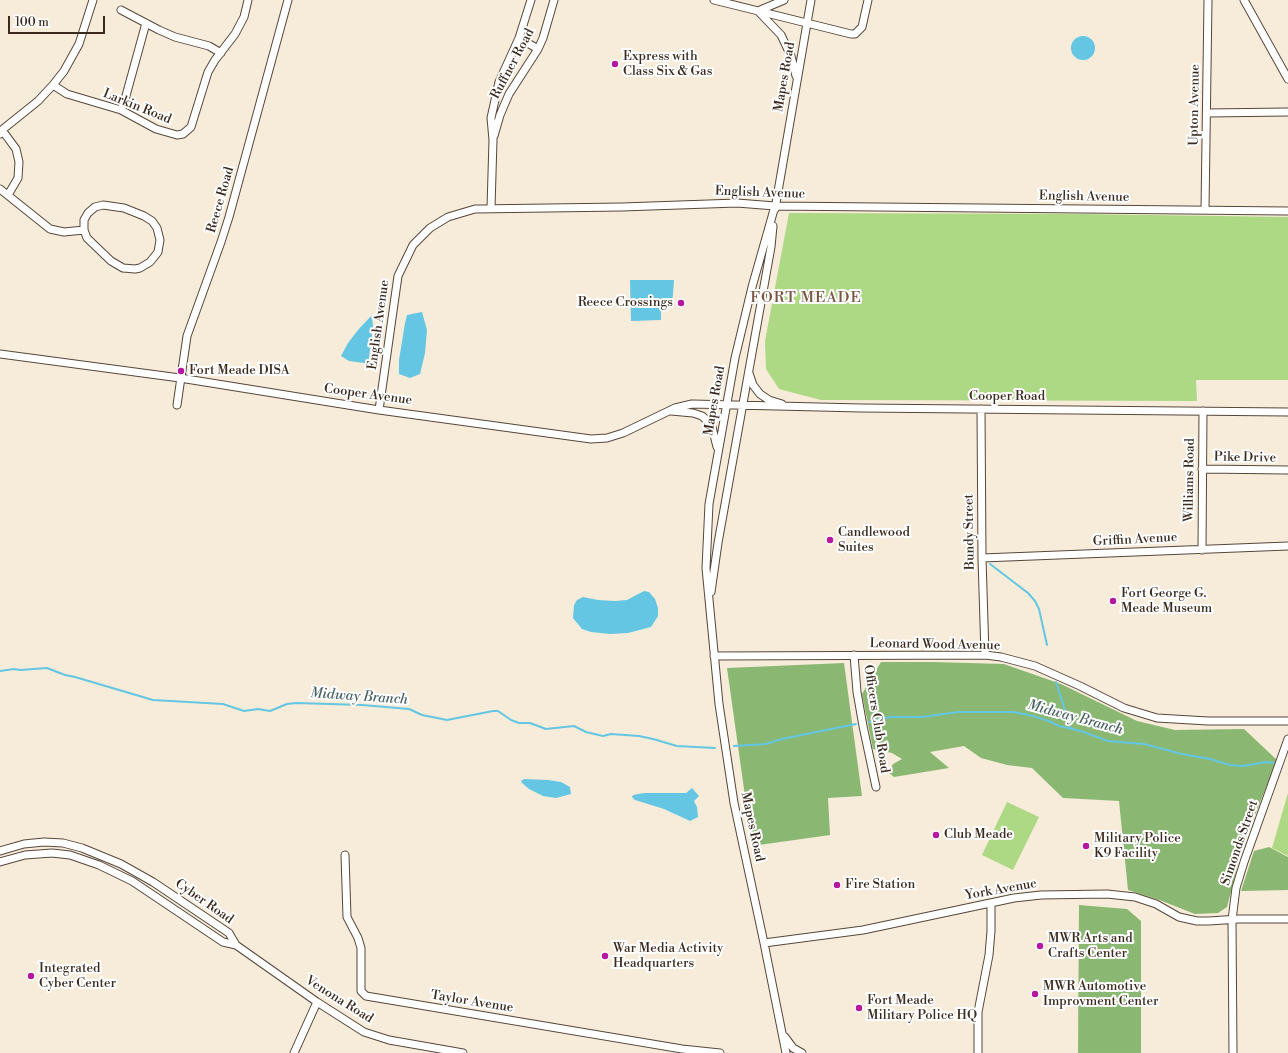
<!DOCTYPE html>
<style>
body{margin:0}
#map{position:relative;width:1288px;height:1053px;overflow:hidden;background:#f7ecda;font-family:"Libre Bodoni",serif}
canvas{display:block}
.scale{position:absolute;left:8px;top:16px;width:97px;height:18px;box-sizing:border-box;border:2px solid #3b2a1e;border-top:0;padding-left:5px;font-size:12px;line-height:14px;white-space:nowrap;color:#3b2a1e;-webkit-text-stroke:3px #fff;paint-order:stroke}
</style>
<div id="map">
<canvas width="1288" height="1053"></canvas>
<div class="scale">100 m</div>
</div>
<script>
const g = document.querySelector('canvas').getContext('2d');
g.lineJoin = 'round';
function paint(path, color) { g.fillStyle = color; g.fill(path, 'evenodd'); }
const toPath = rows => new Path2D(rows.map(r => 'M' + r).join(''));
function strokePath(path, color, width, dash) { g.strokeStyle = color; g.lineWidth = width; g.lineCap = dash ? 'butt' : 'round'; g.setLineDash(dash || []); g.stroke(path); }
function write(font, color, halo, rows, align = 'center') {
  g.font = font + ' "Libre Bodoni",serif'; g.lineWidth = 4; g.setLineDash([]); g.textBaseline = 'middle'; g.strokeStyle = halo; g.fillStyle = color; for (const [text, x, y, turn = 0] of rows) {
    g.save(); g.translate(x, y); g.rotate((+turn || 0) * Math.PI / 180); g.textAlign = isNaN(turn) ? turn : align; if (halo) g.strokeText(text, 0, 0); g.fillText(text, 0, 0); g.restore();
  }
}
paint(toPath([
 [789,213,1080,214,1288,217,1288,380,1196,380,1197,401,836,400,821,400,779,389,766,369,765,341],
 [1288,793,1288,856,1272,848],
 [1007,802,1039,817,1013,870,982,855]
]), '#add884');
paint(toPath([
 [881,662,933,662,1004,664,1061,684,1137,721,1175,730,1244,729,1277,760,1243,845,1227,907,1218,913,1195,914,1162,901,1128,890,1119,801,1063,798,1032,768,1007,765,981,758,964,746,930,752,949,768,894,777,888,772,893,764,902,759,892,753,873,749,862,694],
 [844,663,862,796,828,798,830,835,752,846,727,668],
 [1269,847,1288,857,1288,890,1241,891,1254,851],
 [1079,905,1127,909,1141,921,1141,1053,1078,1053]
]), '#8ab872');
paint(toPath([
 '1071 48a12 12 0 1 1 24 0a12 12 0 1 1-24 0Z',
 [630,280,674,280,672,308,661,308,661,320,631,321],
 [422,312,427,330,425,353,420,374,410,378,399,374,399,360,405,323,407,315],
 [372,315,373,327,368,365,364,363,349,361,341,356,348,343,358,330],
 [644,591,649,592,655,599,658,608,658,616,651,627,628,633,610,634,591,632,582,629,573,618,574,605,577,600,583,597,598,600,615,601,627,600],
 [524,779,548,780,561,782,570,787,571,794,556,798,543,796,529,789,522,783,521,781],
 [692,788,699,796,694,801,697,807,698,817,690,821,664,809,635,800,632,797,633,795,644,793,686,793]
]), '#64c6e2');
strokePath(toPath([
 [990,564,1028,593,1035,601,1039,609,1047,645],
 [0,671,14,669,20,670,47,668,65,675,75,677,153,700,223,704,244,711,258,709,270,711,287,704,296,703,362,705,409,709,422,715,447,720,493,711,498,711,511,720,519,723,530,723,546,729,574,726,586,732,603,736,611,734,639,736,653,739,677,746,715,748],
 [1056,682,1071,729],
 [869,722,890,717,922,717,958,712,1013,712,1029,715,1049,721,1059,726,1081,731,1108,741,1144,744,1182,754,1210,759,1230,765,1243,766,1266,762,1275,763],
 [734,746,766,744,782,739,856,724]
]), '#64c6e2', 2);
const minor = toPath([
 [714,0,851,34,855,34,862,27,868,0],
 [1244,0,1288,79],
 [121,10,159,30,175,37,209,46,221,53],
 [758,11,781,35,791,56,796,76],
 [758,11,784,0],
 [519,38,538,49],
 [53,85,67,94,121,110,156,129,177,135,183,134,191,127,208,72,215,60,235,34,244,17,248,0],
 [121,110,124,103,146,23],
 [1207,113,1288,112],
 [2,130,16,149,19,162,18,178,8,195],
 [0,134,2,130,38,101,53,85,64,71,79,44,93,0],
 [494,136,500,115,509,94,538,49,543,38,554,0],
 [0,189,50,229,64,232,84,230],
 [103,205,124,208,144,216,152,221,157,228,160,240,158,252,150,262,140,268,135,269,123,268,111,261,87,238,84,230,84,220,88,213,95,207,103,205],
 [775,206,752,287,735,358,709,504,706,568,719,704,734,803,764,943,786,1053],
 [491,208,493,140,491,118,499,82,519,38,531,0],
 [775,209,811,0],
 [1205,210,1208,0],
 [0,354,180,378,379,410,591,439,607,438,623,433,675,408,692,404,861,408,1288,412],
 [749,373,753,385,760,394,769,400,782,404],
 [177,405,187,336,221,242,229,217,288,0],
 [981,409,982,558,985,655],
 [379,410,398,276,413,245,430,228,448,217,475,209,622,207,737,203,775,206,1288,211],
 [671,411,693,413,702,416,710,423,712,427,717,447],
 [1202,469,1288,470],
 [1202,550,1203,411],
 [982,558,1288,546],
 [711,592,718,543,771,247,773,226],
 [854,655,857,692,863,726,876,787],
 [714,656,985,655,1001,657,1035,666,1080,686,1124,708,1157,718,1208,721,1288,721],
 [0,851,24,844,44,842,63,843,82,848,121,864,153,882,229,933,236,945],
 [345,855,347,917,358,938,361,948,361,991,366,996,682,1049,720,1053],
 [0,862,25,855,52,853,70,855,99,865,132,881,147,891,223,942,236,945,317,1002,364,1032,389,1040,463,1053],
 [764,943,863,930,1014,898,1041,895,1107,894,1135,897,1156,904,1179,917,1197,921,1209,921,1239,919,1288,919],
 [785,1037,793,1048,802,1053],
 [294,1053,317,1002],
 [978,1053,978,1012,989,955,991,931,991,903],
 [1233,1053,1232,920,1236,888,1244,862,1288,739]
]);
strokePath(minor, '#57473a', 9);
strokePath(minor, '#fff', 7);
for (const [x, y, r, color] of [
 [615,64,4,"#b5179e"],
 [681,303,4,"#b5179e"],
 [181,371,4,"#b5179e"],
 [830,540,4,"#b5179e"],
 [1113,601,4,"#b5179e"],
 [936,835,4,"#b5179e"],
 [1086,846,4,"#b5179e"],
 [837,885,4,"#b5179e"],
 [1040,946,4,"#b5179e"],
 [605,956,4,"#b5179e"],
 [31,976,4,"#b5179e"],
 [1035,994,4,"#b5179e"],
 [859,1008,4,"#b5179e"]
]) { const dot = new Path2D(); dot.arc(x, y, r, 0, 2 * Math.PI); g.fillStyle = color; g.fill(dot); strokePath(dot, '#fff', 1.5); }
write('13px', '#3b2a1e', '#fff', [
 ["Express with",623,57],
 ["Class Six & Gas",623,72],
 ["Reece Crossings",673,303,"right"],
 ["Fort Meade DISA",189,371],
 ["Candlewood",838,533],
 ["Suites",838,548],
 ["Fort George G.",1121,594],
 ["Meade Museum",1121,609],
 ["Club Meade",944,835],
 ["Military Police",1094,839],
 ["K9 Facility",1094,854],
 ["Fire Station",845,885],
 ["MWR Arts and",1048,939],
 ["Crafts Center",1048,954],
 ["War Media Activity",613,949],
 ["Headquarters",613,964],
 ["Integrated",39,969],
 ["Cyber Center",39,984],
 ["MWR Automotive",1043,987],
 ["Improvment Center",1043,1002],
 ["Fort Meade",867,1001],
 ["Military Police HQ",867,1016]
], 'left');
write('13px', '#3b2a1e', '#fff', [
 ["Ruffner Road",513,64,-62],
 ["Mapes Road",785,77,-80],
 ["Upton Avenue",1195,105,-89],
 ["Larkin Road",137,107,22],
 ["English Avenue",760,193,2],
 ["English Avenue",1084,197,1],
 ["Reece Road",221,200,-74],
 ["English Avenue",379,325,-82],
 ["Cooper Avenue",368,395,8],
 ["Cooper Road",1007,397],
 ["Mapes Road",715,401,-80],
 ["Pike Drive",1245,458,1],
 ["Williams Road",1190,480,-89],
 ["Bundy Street",970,532,-91],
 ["Griffin Avenue",1135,540,-3],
 ["Leonard Wood Avenue",935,645,1],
 ["Officers Club Road",876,719,81],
 ["Mapes Road",752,827,78],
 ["Simonds Street",1240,843,-71],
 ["York Avenue",1001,890,-10],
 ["Cyber Road",204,902,35],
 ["Venona Road",339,1000,32],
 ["Taylor Avenue",472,1002,9]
]);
write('italic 14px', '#496163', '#fff', [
 ["Midway Branch",359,697,4],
 ["Midway Branch",1075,718,15]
]);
g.letterSpacing = '1px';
write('15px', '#775540', '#fff', [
 ["FORT MEADE",806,298]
]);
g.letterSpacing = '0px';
</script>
